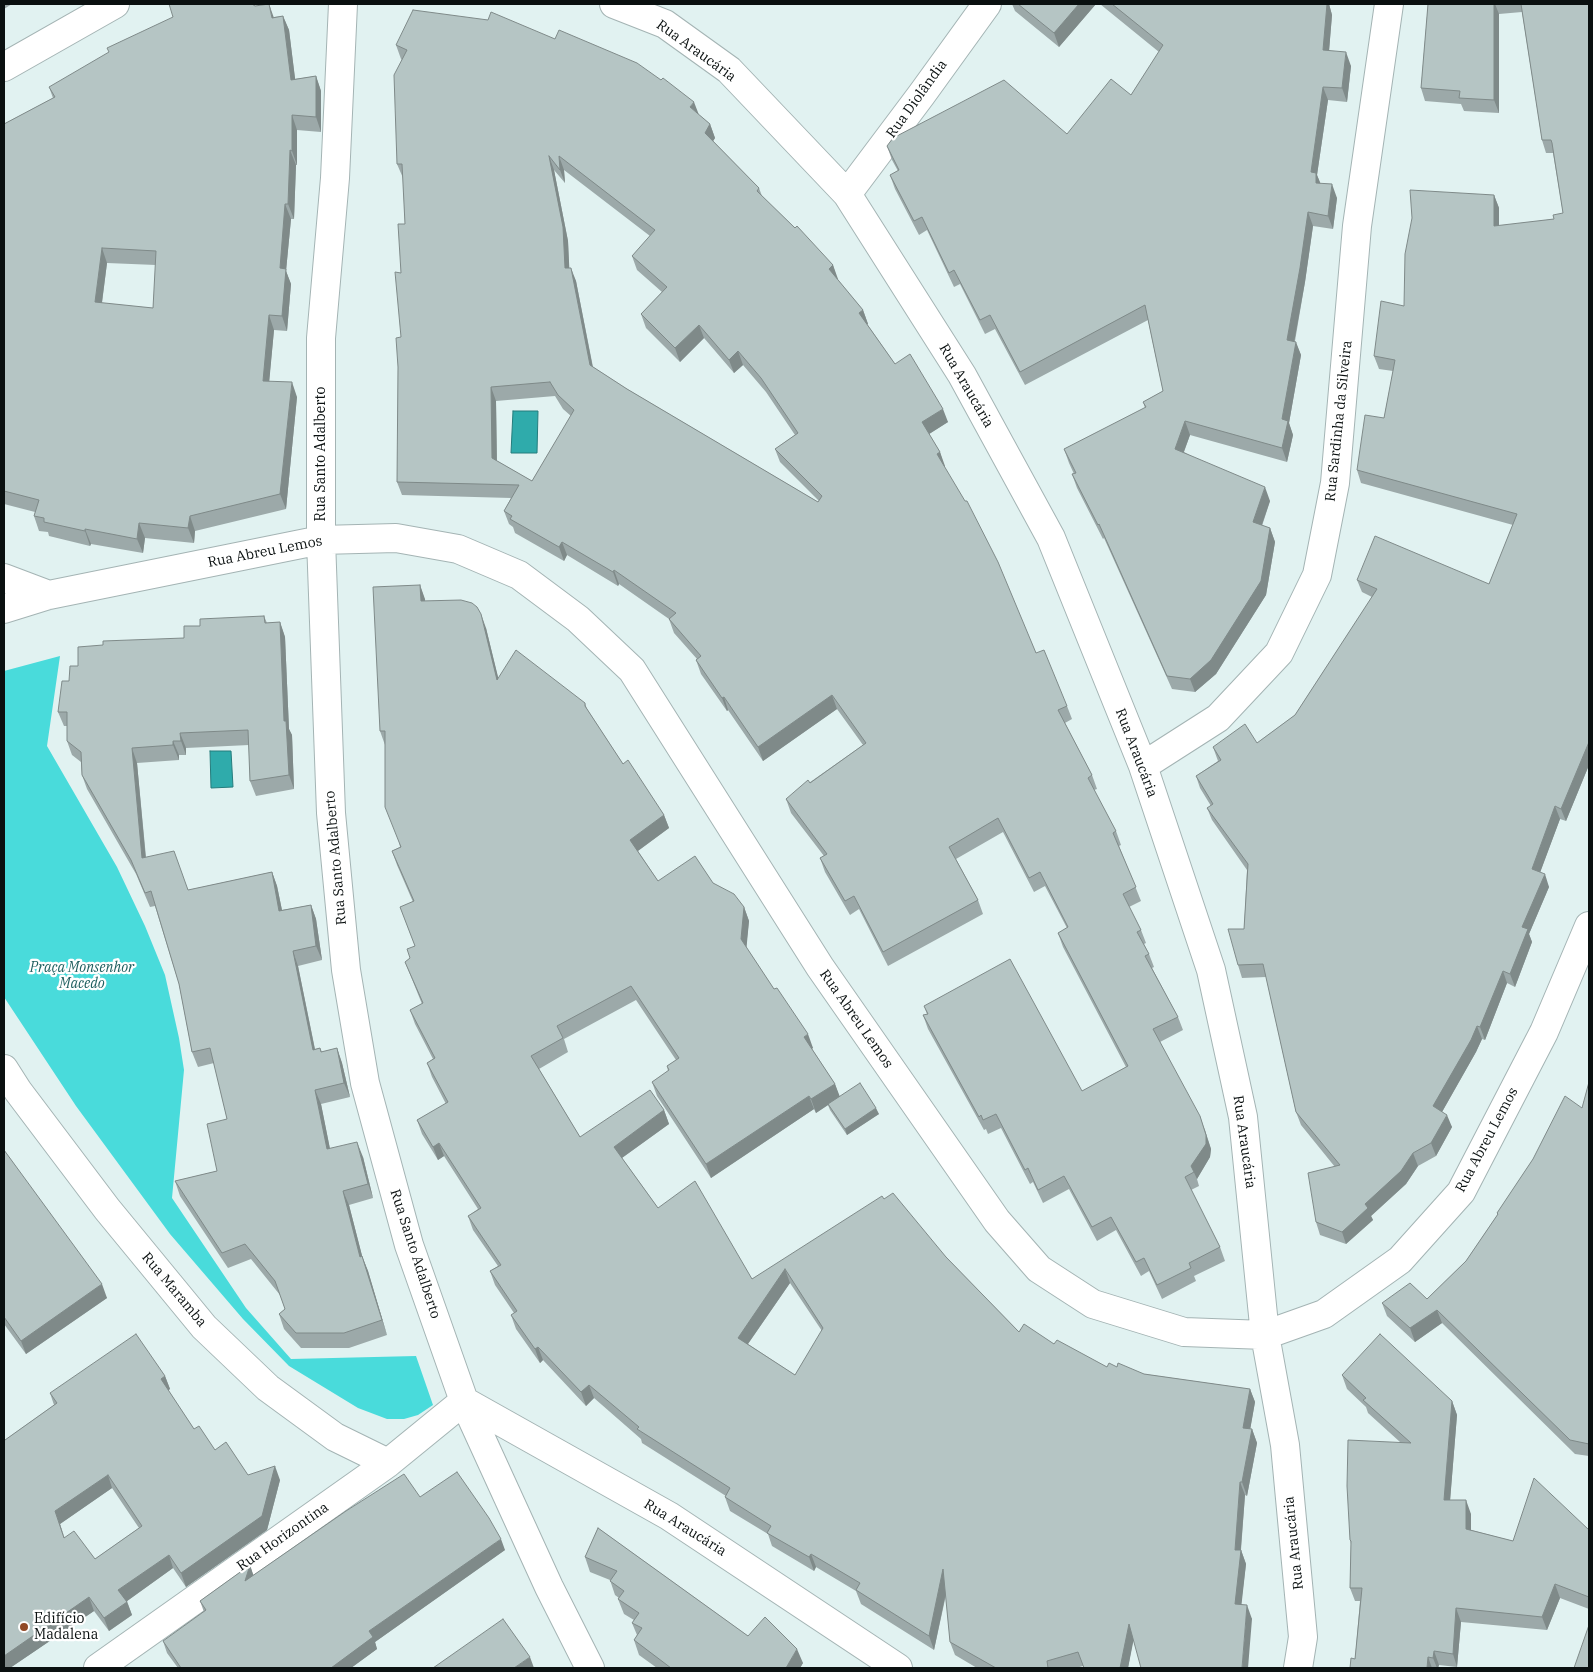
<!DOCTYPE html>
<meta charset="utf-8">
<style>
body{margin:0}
#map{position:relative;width:1593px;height:1672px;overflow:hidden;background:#e1f2f1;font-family:"IBM Plex Serif",serif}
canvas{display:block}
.frame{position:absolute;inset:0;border:5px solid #0a1010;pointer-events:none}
</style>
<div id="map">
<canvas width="1593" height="1672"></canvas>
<div class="frame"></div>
</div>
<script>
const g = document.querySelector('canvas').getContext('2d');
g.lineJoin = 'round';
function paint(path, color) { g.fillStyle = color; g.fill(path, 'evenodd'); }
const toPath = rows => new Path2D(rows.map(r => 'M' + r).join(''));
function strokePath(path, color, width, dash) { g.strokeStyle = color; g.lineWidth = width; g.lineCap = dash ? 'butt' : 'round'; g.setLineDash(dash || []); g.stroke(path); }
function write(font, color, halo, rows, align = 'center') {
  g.font = font + ' "IBM Plex Serif",serif'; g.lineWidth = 4.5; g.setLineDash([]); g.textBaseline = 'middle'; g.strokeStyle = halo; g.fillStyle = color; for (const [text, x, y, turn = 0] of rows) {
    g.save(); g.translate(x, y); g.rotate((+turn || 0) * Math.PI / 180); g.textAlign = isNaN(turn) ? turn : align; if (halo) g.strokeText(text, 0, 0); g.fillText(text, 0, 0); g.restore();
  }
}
paint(toPath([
 [60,656,47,746,117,867,145,926,165,975,179,1038,184,1070,172,1198,246,1308,291,1359,416,1356,433,1405,418,1415,404,1419,387,1419,358,1408,289,1366,243,1319,170,1234,76,1106,4,997,4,671]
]), '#49dbdb');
const water = toPath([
 [513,411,538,411,537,453,511,453,513,411],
 [210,751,231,751,233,787,211,788,210,751]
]);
paint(water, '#2fabab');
strokePath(water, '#247c7c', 1);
const street = toPath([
 [343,4,335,178,321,338,321,540,331,813,346,970,365,1083,409,1245,464,1401,549,1587,590,1668],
 [614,4,665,24,729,70,847,194,962,375,1051,538,1143,766,1211,970,1243,1117,1265,1335,1285,1445,1303,1637,1298,1668],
 [4,67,115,4],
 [847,194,922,94,987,4],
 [4,578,49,595],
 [4,609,49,595,321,540,396,538,458,549,519,575,578,619,632,670,820,967,997,1221,1039,1269,1093,1304,1184,1332,1265,1335,1324,1314,1400,1260,1461,1192,1544,1032,1589,926],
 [1143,766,1218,718,1279,653,1317,575,1335,483,1357,226,1389,4],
 [4,1069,18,1091,107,1209,204,1327,268,1388,335,1437,388,1463],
 [98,1668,388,1463,464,1401,669,1516,898,1668]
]);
strokePath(street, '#a4b4b4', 30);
strokePath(street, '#fff', 28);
paint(toPath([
 [4,4,12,4,4,9],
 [1012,4,1096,4,1059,47,1015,11],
 [1100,4,1329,4,1332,15,1329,50,1351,66,1347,102,1328,100,1317,175,1320,183,1337,198,1333,229,1313,226,1305,282,1295,341,1301,355,1289,423,1293,435,1287,462,1190,435,1184,452,1270,501,1262,526,1270,528,1275,542,1266,595,1216,674,1195,692,1172,689,1104,538,1103,539,1077,488,1072,474,1074,474,1069,463,1064,449,1145,408,1143,402,1163,391,1148,320,1025,385,995,329,985,334,960,284,954,287,927,230,919,235,895,189,890,175,898,171,892,160,887,146,1067,134,1131,95,1159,52],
 [1428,4,1589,4,1589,765,1566,821,1560,819,1540,872,1549,887,1529,934,1532,942,1515,987,1507,983,1485,1040,1482,1039,1476,1052,1442,1112,1452,1127,1436,1156,1418,1166,1406,1184,1371,1216,1373,1220,1346,1244,1320,1235,1316,1222,1335,1167,1301,1125,1296,1112,1266,977,1242,978,1238,965,1244,929,1247,870,1212,820,1207,808,1211,806,1200,788,1196,776,1218,761,1213,747,1257,743,1295,715,1372,597,1362,592,1357,580,1489,584,1513,525,1361,483,1357,470,1384,418,1393,371,1379,369,1374,356,1404,306,1494,195,1499,208,1499,226,1554,219,1563,213,1553,153,1546,153,1542,140,1522,12,1499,14,1499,113,1464,111,1461,104,1425,101,1421,88],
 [283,16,289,30,295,79,316,76,321,91,321,132,297,130,297,165,296,165,294,219,291,219,286,271,291,284,287,331,274,330,269,381,297,397,286,509,195,531,194,543,145,538,143,553,91,544,90,546,49,536,48,532,39,531,34,516,35,512,4,504,4,124,53,98,49,87,274,17],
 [107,263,156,265,153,308,102,303],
 [396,45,699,115,710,124,715,138,713,141,759,188,762,196,833,265,837,279,863,310,868,324,867,324,895,364,948,422,929,434,940,452,944,466,1036,653,1067,706,1072,719,1065,723,1092,775,1097,789,1094,790,1116,831,1121,845,1119,846,1141,901,1129,907,1141,930,1146,943,1144,944,1149,954,1154,967,1152,968,1178,1017,1183,1030,1160,1042,1205,1130,1211,1149,1210,1157,1197,1179,1199,1186,1191,1190,1220,1247,1225,1261,1194,1276,1196,1281,1162,1299,1149,1271,1141,1276,1116,1230,1097,1241,1069,1189,1043,1203,1033,1182,1030,1184,1001,1128,988,1134,986,1129,984,1130,928,1029,923,1015,927,1014,924,1006,1082,1091,1126,1067,1063,947,1058,933,1067,928,1045,886,1034,892,1003,832,956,859,978,900,983,914,888,966,859,909,850,915,825,872,820,858,824,856,791,813,786,799,863,745,837,709,763,761,728,710,727,711,701,674,696,660,697,659,674,633,669,619,619,584,618,586,567,555,564,561,515,533,513,527,509,524,504,511,511,498,402,495,397,482,401,337,401,273,405,224,403,178,397,164,402,60,401,59],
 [554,170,565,183,564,170,650,236,632,256,637,270,662,292,641,314,646,328,680,362,704,338,734,373,743,365,766,392,795,435,775,449,780,462,819,501,818,502,627,389,593,367,576,281,569,268,568,241],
 [555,396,563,409,571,416,532,481,497,461,496,401],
 [420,585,425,601,486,628,498,678,585,703,587,709,623,764,664,815,669,828,638,851,658,881,713,883,744,907,749,921,746,947,813,1048,812,1049,835,1084,839,1096,879,1114,847,1135,830,1110,828,1105,816,1113,814,1109,711,1178,657,1096,652,1082,668,1071,667,1066,676,1060,636,1000,564,1039,568,1052,539,1069,580,1137,664,1110,669,1124,622,1158,658,1208,752,1279,884,1199,946,1257,1019,1332,1054,1344,1107,1367,1117,1367,1144,1374,1250,1389,1255,1402,1250,1429,1252,1429,1257,1443,1247,1496,1245,1495,1241,1550,1246,1564,1241,1604,1252,1619,1133,1640,1128,1668,1084,1668,1083,1666,1076,1668,977,1668,955,1655,950,1642,946,1595,934,1650,861,1604,856,1591,816,1567,814,1571,772,1546,768,1534,730,1511,725,1497,726,1496,642,1443,641,1439,594,1398,586,1406,543,1360,540,1363,516,1329,511,1315,514,1313,495,1285,490,1271,498,1266,473,1230,468,1216,478,1209,444,1156,438,1160,422,1134,417,1120,446,1104,432,1077,427,1063,433,1059,415,1024,410,1010,422,1004,405,962,410,958,415,946,400,907,413,902,397,865,392,851,400,847,385,745,380,731],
 [790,1283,822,1331,795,1375,748,1344],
 [264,616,267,623,280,622,285,637,289,729,292,735,294,789,256,796,250,781,249,745,186,748,186,755,179,755,179,760,137,763,146,857,188,890,272,872,277,886,282,910,311,905,316,919,322,960,298,966,315,1049,320,1048,322,1052,337,1048,342,1063,350,1097,321,1104,330,1149,363,1157,373,1198,349,1205,362,1256,368,1271,387,1335,349,1348,301,1348,284,1329,279,1314,285,1309,280,1295,251,1259,228,1268,180,1196,175,1181,217,1171,227,1119,214,1063,198,1067,192,1052,179,984,155,906,150,907,136,874,87,789,82,775,81,762,72,755,67,741,67,726,64,726,58,712,69,681,78,666,184,638,200,626],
 [1589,1082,1589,1456,1575,1454,1442,1323,1415,1342,1387,1316,1382,1303,1427,1299,1466,1261,1498,1214,1497,1213,1582,1108],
 [4,1150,107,1298,26,1354,4,1324],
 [1342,1375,1452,1401,1457,1415,1450,1500,1471,1514,1471,1530,1513,1541,1589,1530,1589,1609,1560,1598,1547,1630,1461,1622,1457,1667,1439,1665,1438,1668,1350,1668,1355,1659,1360,1601,1355,1601,1350,1588,1351,1544,1350,1540,1400,1442,1368,1413,1366,1407,1347,1389],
 [165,1376,170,1389,168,1390,194,1429,215,1450,248,1475,280,1480,267,1530,186,1587,173,1568,127,1601,132,1615,109,1631,94,1611,10,1668,4,1668,5,1440,54,1405,50,1393],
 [112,1488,139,1528,95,1559,64,1538,60,1524],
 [420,1497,505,1550,375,1642,377,1649,351,1668,178,1668,167,1653,163,1641,204,1612,200,1601,250,1565,253,1575],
 [598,1528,748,1636,803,1663,800,1668,657,1668,639,1655,634,1640,637,1635,632,1623,634,1620,624,1614,618,1599,619,1598,615,1595,610,1580,590,1572,585,1557]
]), '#9ca9a9');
paint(toPath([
 [269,4,274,18,272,18],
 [1079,4,1096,4,1059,47,1054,33],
 [1327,4,1329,4,1332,15,1328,64,1323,50],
 [1494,4,1495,4,1499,14,1499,113,1494,100],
 [283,16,289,30,297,94,291,80],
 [1346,52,1351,66,1347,102,1342,88],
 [316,76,321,91,321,132,316,117],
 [1323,87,1328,100,1317,175,1322,187,1321,197,1311,172],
 [694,102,699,115,690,107],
 [292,115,297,130,297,165,292,151],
 [710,124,715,138,710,146,705,133],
 [290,150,296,165,294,219,288,204],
 [549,156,554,170,568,241,570,282,565,268],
 [559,156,564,170,565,183,560,170],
 [1332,184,1337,198,1333,229,1328,216],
 [1494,195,1499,208,1499,239,1494,226],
 [285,204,291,219,286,271,291,284,287,331,282,316,280,268],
 [1308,212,1313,226,1305,282,1292,354,1287,340],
 [102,248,107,263,100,317,95,302],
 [833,265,838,279,834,282,829,269],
 [571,268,576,281,595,379,590,365],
 [863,310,868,324,864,327,859,313],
 [269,315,274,330,268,395,263,381],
 [699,325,704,338,680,362,675,348],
 [1296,342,1301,355,1289,423,1293,435,1287,462,1282,448,1282,419],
 [738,351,743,365,734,373,729,360],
 [292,382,297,397,286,509,280,494],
 [491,387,496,401,497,472,492,458],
 [943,409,948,422,926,436,922,422],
 [1185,421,1190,435,1180,462,1175,449],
 [940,452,945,466,942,468,937,454],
 [1265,487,1270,501,1258,536,1253,522],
 [190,516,195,531,194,543,188,528],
 [139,523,145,538,143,553,137,539],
 [1270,528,1275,542,1266,595,1216,674,1195,692,1190,679],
 [85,529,91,544,90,546,85,531],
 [562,542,567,555,564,561,559,547],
 [614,570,619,584,618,586,613,572],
 [420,585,425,599,426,615,421,601],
 [481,614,486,628,502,693,497,680],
 [280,622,285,637,289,729,292,735,294,789,289,775,284,721],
 [832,695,837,709,763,761,758,747],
 [724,697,728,710,727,711,722,698],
 [180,733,186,748,186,755,181,741],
 [173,741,179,755,179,760,173,745],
 [1589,742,1589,765,1566,821,1561,809],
 [132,748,137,763,147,872,142,858],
 [1555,806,1560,819,1537,881,1532,869],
 [664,815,669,828,635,853,630,840],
 [272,872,277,886,285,925,279,911],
 [1545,874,1549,887,1529,934,1532,942,1515,987,1510,974,1522,927],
 [311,905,316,919,322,960,316,946],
 [744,907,749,921,746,953,741,939],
 [293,951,298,966,318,1065,313,1050],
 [1503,971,1507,983,1485,1040,1480,1027],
 [1477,1026,1482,1039,1476,1052,1438,1119,1433,1106],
 [808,1034,813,1048,809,1050,804,1037],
 [337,1048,342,1063,350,1097,344,1083],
 [835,1084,840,1097,816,1113,811,1099],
 [315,1090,321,1104,333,1164,327,1149],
 [809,1096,814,1109,711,1178,706,1164],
 [876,1108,879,1114,847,1135,845,1129],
 [664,1110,669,1124,619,1160,614,1147],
 [1447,1115,1452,1127,1436,1156,1431,1143],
 [1200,1116,1211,1149,1210,1157,1197,1179,1191,1166],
 [357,1142,363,1157,373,1198,368,1184],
 [439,1143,444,1156,438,1160,433,1147],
 [1413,1153,1418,1166,1406,1184,1371,1216,1373,1220,1346,1244,1342,1232,1365,1204],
 [343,1191,349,1205,366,1271,360,1257],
 [362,1256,368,1271,387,1335,382,1320],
 [785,1269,790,1283,743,1351,738,1338],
 [102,1284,107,1298,26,1354,21,1341],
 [1437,1310,1442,1323,1415,1342,1410,1328],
 [538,1347,543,1360,540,1363,535,1349],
 [165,1376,170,1389,165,1393,161,1379],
 [589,1385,594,1398,586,1406,581,1392],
 [1250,1389,1255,1402,1248,1442,1243,1428],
 [1452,1401,1457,1415,1449,1514,1444,1500],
 [1252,1429,1257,1443,1247,1496,1242,1482],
 [275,1466,280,1480,267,1530,186,1587,181,1573],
 [108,1475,112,1488,60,1524,69,1551,55,1511],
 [1240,1482,1245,1495,1240,1559,1241,1550,1246,1564,1240,1618,1235,1604,1235,1550],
 [1466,1500,1471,1514,1471,1543,1466,1529],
 [501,1539,505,1550,375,1642,377,1649,351,1668,331,1668,369,1631],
 [811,1554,816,1567,814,1571,809,1557],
 [169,1555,173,1568,123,1604,118,1590],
 [250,1565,254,1577,245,1581],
 [943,1569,948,1583,934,1650,929,1636],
 [1555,1584,1560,1598,1547,1630,1542,1617],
 [89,1597,94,1611,10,1668,4,1668,4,1656],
 [127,1602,132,1615,109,1631,104,1618],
 [1247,1605,1252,1619,1248,1668,1242,1668],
 [1456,1608,1461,1622,1457,1667,1453,1654],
 [1129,1624,1134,1638,1128,1668,1120,1668],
 [797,1649,803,1663,800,1668,786,1668],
 [1434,1651,1439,1665,1438,1668,1437,1668,1433,1658],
 [530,1657,534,1668,514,1668],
 [1428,1657,1432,1668,1427,1668]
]), '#7f8a89');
const building = toPath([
 [169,4,252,4,255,6,269,4,272,18,283,16,291,80,316,76,316,117,292,115,292,151,290,150,288,204,285,204,280,268,286,269,282,316,269,315,263,381,292,382,280,494,190,516,188,528,139,523,137,539,85,529,85,531,44,522,44,518,34,516,39,500,4,491,4,124,55,97,49,87,109,52,107,48,173,17,169,4],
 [102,248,156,251,153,308,95,302,102,248],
 [1018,4,1079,4,1054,33,1018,4],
 [1112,4,1327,4,1323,50,1346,52,1342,88,1323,87,1311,172,1316,173,1316,183,1332,184,1328,216,1308,212,1300,268,1287,340,1296,342,1282,419,1288,421,1282,448,1185,421,1175,449,1265,487,1253,522,1270,528,1261,581,1211,660,1190,679,1167,676,1099,524,1098,525,1072,474,1076,473,1064,449,1146,407,1143,402,1163,391,1145,305,1020,372,990,315,980,320,954,270,949,273,922,217,914,221,890,175,899,170,887,146,893,138,1004,80,1067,134,1111,79,1131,95,1163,45,1112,4],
 [1428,4,1494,4,1494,100,1459,98,1460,91,1421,88,1428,4],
 [1521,4,1589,4,1589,742,1561,809,1555,806,1532,869,1545,874,1522,927,1528,929,1510,974,1503,971,1480,1027,1477,1026,1471,1040,1433,1106,1447,1115,1431,1143,1413,1153,1401,1171,1365,1204,1368,1208,1342,1232,1316,1222,1308,1173,1340,1165,1296,1112,1263,964,1238,965,1228,929,1244,929,1248,864,1207,808,1213,804,1196,776,1221,760,1213,747,1245,724,1257,743,1295,715,1377,589,1357,580,1375,536,1489,584,1517,514,1357,470,1365,415,1384,418,1395,360,1374,356,1381,301,1404,306,1405,254,1412,218,1410,190,1494,195,1494,226,1554,219,1553,215,1563,213,1552,143,1551,140,1542,140,1521,4],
 [413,10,488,20,491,12,555,39,559,30,637,63,661,80,663,78,694,102,690,107,710,124,705,133,759,188,757,191,795,228,797,226,833,265,829,269,863,310,859,313,895,364,910,354,943,409,922,422,940,452,937,454,965,501,967,501,998,562,1036,653,1044,650,1067,706,1058,710,1092,775,1088,778,1116,831,1113,833,1136,887,1123,894,1141,930,1137,932,1149,954,1145,956,1178,1017,1153,1029,1200,1116,1206,1135,1206,1144,1191,1166,1194,1172,1185,1177,1220,1247,1189,1263,1191,1268,1157,1285,1144,1258,1136,1262,1111,1217,1092,1227,1064,1176,1038,1190,1028,1168,1025,1170,996,1114,983,1120,981,1115,979,1117,923,1015,928,1014,924,1006,1010,959,1082,1091,1128,1066,1058,933,1068,927,1040,872,1029,878,998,818,949,847,978,900,883,952,854,896,845,901,820,858,827,854,786,799,808,780,810,783,866,743,832,695,758,747,724,697,722,698,696,660,701,656,669,619,676,613,614,570,613,572,562,542,559,547,510,519,512,516,504,511,519,485,397,482,398,367,396,338,401,337,395,272,401,273,398,224,405,224,402,164,397,164,394,75,407,50,396,45,413,10],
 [549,156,560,170,559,156,655,230,632,256,667,287,641,314,675,348,699,325,729,360,738,351,761,378,798,433,775,449,822,496,818,502,627,389,590,365,571,268,565,268,563,227,549,156],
 [550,382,558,395,574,410,532,481,492,458,491,387,550,382],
 [420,585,421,601,461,600,472,603,477,607,481,614,497,680,516,650,585,703,585,706,623,764,628,760,664,815,630,840,658,881,695,856,713,883,734,894,744,907,741,939,774,989,777,988,808,1034,804,1037,835,1084,811,1099,809,1096,706,1164,652,1082,669,1070,667,1066,679,1058,631,986,557,1026,563,1038,531,1056,580,1137,650,1090,664,1110,614,1147,658,1208,695,1181,752,1279,882,1196,884,1199,893,1193,946,1257,1019,1332,1024,1324,1054,1344,1057,1340,1107,1367,1109,1363,1117,1367,1118,1363,1144,1374,1250,1389,1243,1428,1252,1429,1242,1482,1240,1482,1235,1550,1241,1550,1235,1604,1247,1605,1242,1668,1141,1668,1129,1624,1120,1668,1084,1668,1078,1652,1047,1661,1048,1668,996,1668,950,1642,943,1569,929,1636,856,1590,860,1583,811,1554,809,1557,767,1533,771,1526,725,1497,730,1488,637,1429,639,1427,589,1385,581,1392,538,1347,535,1349,511,1315,517,1311,490,1271,501,1265,468,1216,481,1208,439,1143,433,1147,417,1120,448,1102,427,1063,435,1058,410,1010,423,1003,405,962,410,958,407,949,415,946,400,907,414,901,392,851,401,847,385,807,385,731,380,731,373,587,420,585],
 [785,1269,823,1328,795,1375,738,1338,785,1269],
 [264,616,265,623,280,622,284,721,286,721,289,775,250,781,248,730,180,733,181,741,173,741,173,745,132,748,142,858,174,851,188,890,272,872,279,911,311,905,316,946,293,951,313,1050,320,1048,321,1052,337,1048,344,1083,315,1090,327,1149,357,1142,368,1184,343,1191,360,1257,362,1256,382,1320,344,1333,296,1333,279,1314,285,1309,275,1281,245,1244,222,1253,175,1181,217,1171,207,1124,227,1119,210,1048,192,1052,179,984,151,891,145,893,131,860,82,775,81,752,67,741,67,712,58,712,62,681,69,681,70,666,78,666,78,647,103,645,103,641,184,638,184,626,200,626,200,619,264,616],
 [1589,1082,1589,1444,1570,1440,1437,1310,1410,1328,1382,1303,1410,1283,1427,1299,1466,1261,1498,1214,1497,1213,1533,1159,1565,1096,1582,1108,1589,1082],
 [860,1083,876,1108,845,1129,828,1104,860,1083],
 [4,1150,102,1284,21,1341,4,1317,4,1150],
 [136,1334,165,1376,161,1379,194,1429,199,1426,215,1450,226,1442,248,1475,275,1466,262,1516,181,1573,169,1555,118,1590,127,1602,104,1618,89,1597,4,1656,4,1438,5,1440,57,1403,50,1393,136,1334],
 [108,1475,142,1526,95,1559,74,1531,64,1538,55,1511,108,1475],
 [1380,1334,1452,1401,1444,1500,1466,1500,1466,1529,1513,1541,1534,1478,1589,1530,1589,1597,1555,1584,1542,1617,1456,1608,1453,1654,1434,1651,1433,1658,1428,1657,1427,1668,1350,1668,1351,1658,1355,1659,1362,1588,1350,1588,1351,1541,1350,1540,1347,1486,1348,1440,1411,1443,1363,1400,1366,1398,1342,1375,1380,1334],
 [457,1472,489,1518,501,1539,369,1631,373,1637,331,1668,181,1668,163,1641,206,1610,200,1601,250,1565,245,1581,346,1511,404,1474,420,1497,457,1472],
 [598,1528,748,1636,765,1617,797,1649,786,1668,671,1668,634,1640,642,1628,632,1623,639,1613,618,1599,624,1591,610,1581,617,1571,585,1557,598,1528],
 [503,1619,530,1657,514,1668,433,1668,503,1619],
 [1589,1625,1589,1668,1574,1668,1589,1625]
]);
paint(building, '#b5c5c4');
strokePath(building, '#7f8a89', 1);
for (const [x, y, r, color] of [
 [24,1627,5,"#914926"]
]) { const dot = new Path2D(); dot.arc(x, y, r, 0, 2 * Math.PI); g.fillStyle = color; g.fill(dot); strokePath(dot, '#fff', 2); }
write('14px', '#0a1010', '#fff', [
 ["Rua Araucária",696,51,36],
 ["Rua Diolândia",917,99,-54],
 ["Rua Araucária",966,386,60],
 ["Rua Sardinha da Silveira",1339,421,-84],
 ["Rua Santo Adalberto",321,454,-90],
 ["Rua Abreu Lemos",265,552,-11],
 ["Rua Araucária",1136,753,69],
 ["Rua Santo Adalberto",336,858,-95],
 ["Rua Abreu Lemos",856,1019,55],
 ["Rua Abreu Lemos",1487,1140,-62],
 ["Rua Araucária",1244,1142,82],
 ["Rua Santo Adalberto",415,1254,72],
 ["Rua Maramba",174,1290,50],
 ["Rua Araucária",685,1528,32],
 ["Rua Horizontina",283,1537,-35],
 ["Rua Araucária",1294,1543,-96]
]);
write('italic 14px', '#1f5f5f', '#fff', [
 ["Praça Monsenhor",82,968],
 ["Macedo",82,984]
]);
write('14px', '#0a1010', '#fff', [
 ["Edifício",34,1619],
 ["Madalena",34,1635]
], 'left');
</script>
